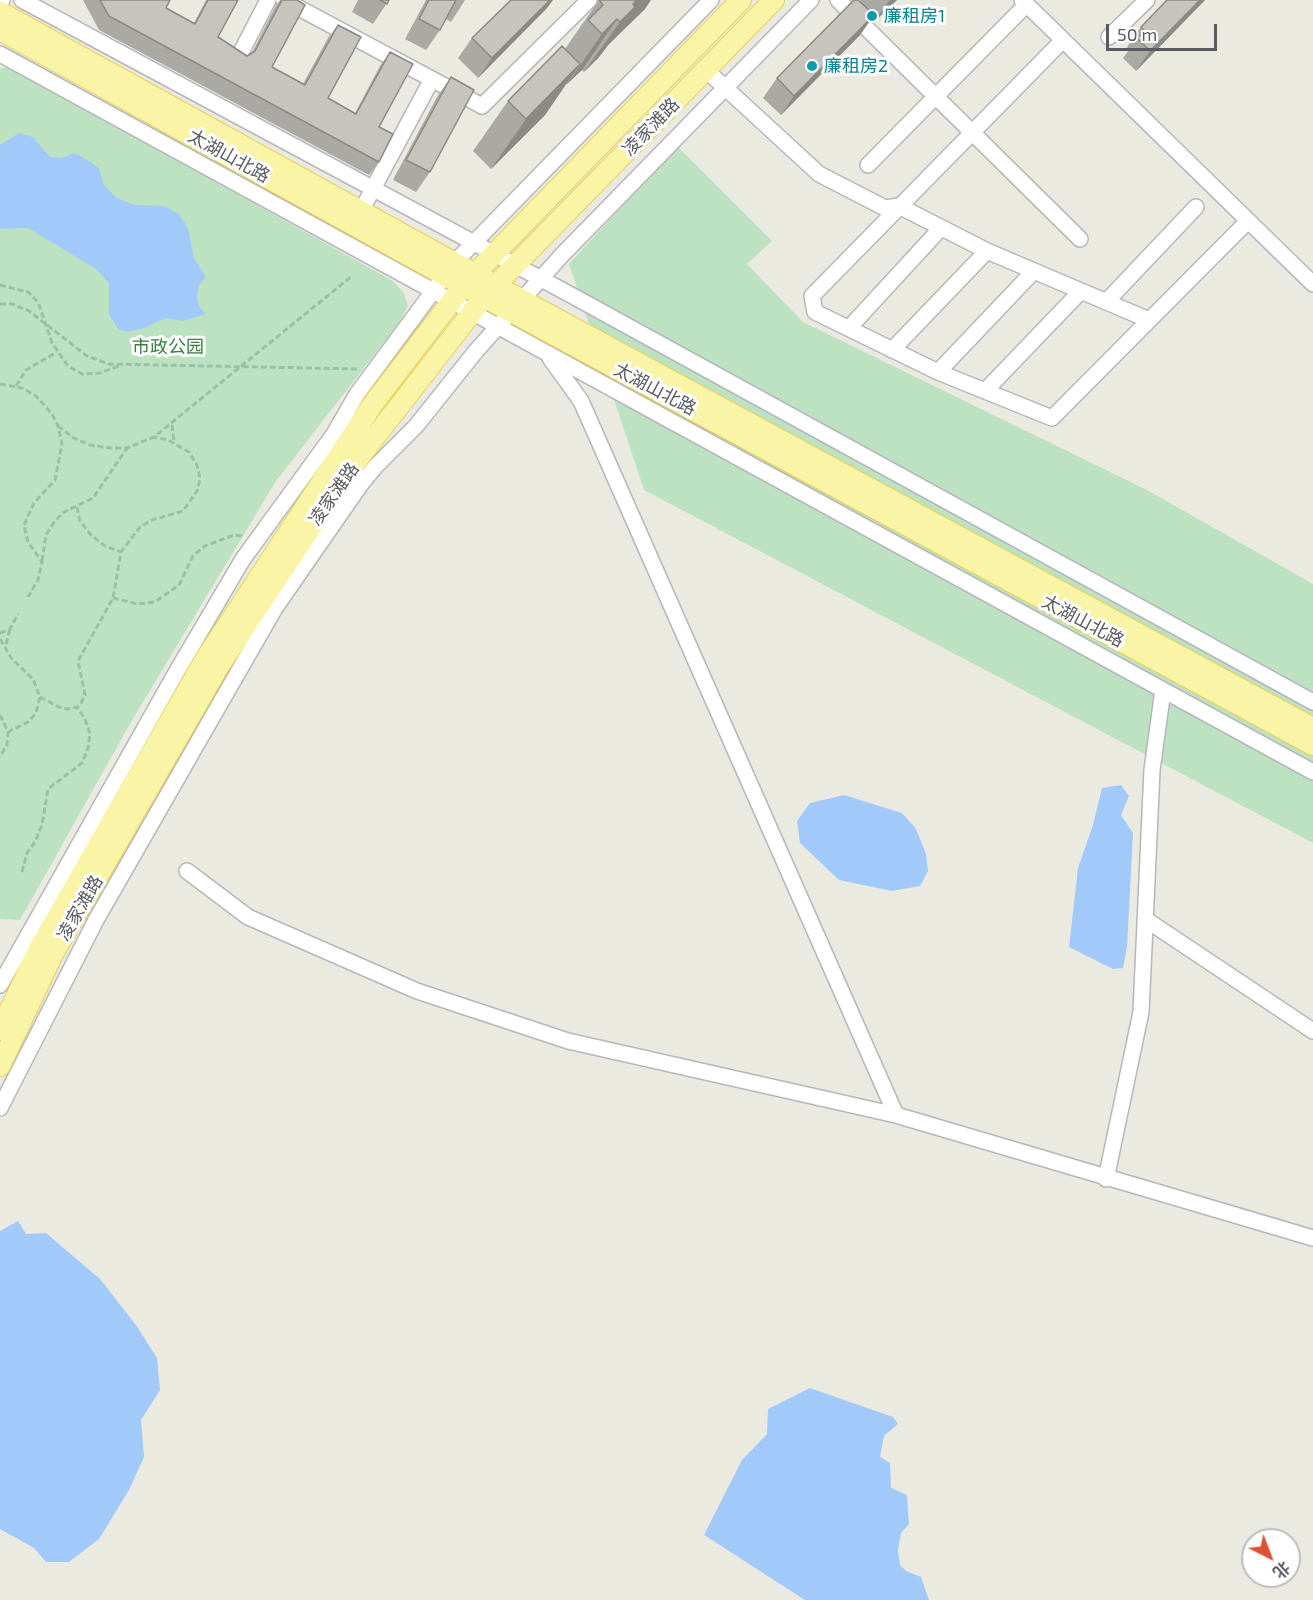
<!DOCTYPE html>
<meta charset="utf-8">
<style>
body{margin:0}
#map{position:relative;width:1313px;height:1600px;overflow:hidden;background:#ebeae0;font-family:"Exo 2","Noto Sans SC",sans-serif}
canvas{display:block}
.north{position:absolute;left:1241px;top:1528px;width:60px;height:60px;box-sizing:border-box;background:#fff;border:2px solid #bdbdbf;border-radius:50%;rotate:138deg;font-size:16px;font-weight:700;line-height:24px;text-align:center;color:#595b60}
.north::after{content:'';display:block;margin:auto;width:21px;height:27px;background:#de5232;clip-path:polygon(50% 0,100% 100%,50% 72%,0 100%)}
.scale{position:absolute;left:1106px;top:24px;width:111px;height:27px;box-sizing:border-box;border:3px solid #595b60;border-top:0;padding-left:8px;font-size:18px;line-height:21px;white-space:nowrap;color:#595b60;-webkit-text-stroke:4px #fff;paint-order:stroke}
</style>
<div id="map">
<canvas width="1313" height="1600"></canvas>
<div class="north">北</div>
<div class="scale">50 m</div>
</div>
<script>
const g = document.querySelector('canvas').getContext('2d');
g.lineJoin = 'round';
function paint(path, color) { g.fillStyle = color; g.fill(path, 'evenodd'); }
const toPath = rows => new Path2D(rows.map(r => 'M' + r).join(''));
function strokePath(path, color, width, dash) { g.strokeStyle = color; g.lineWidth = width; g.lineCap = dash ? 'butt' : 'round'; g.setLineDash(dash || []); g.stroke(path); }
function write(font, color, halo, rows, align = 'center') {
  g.font = font + ' "Exo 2","Noto Sans SC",sans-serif'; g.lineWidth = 6; g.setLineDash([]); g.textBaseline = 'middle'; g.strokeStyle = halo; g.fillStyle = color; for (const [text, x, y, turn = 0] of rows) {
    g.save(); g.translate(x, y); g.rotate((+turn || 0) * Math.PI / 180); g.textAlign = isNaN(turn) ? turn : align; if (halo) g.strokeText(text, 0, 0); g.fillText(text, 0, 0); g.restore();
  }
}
paint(toPath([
 [8,66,393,281,404,293,408,306,399,323,276,481,131,722,20,920,0,919,0,69],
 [677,146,772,241,747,264,803,322,1147,490,1313,584,1313,843,644,490,569,264]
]), '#bde2c1');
paint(toPath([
 [19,133,33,137,50,157,61,158,75,153,91,162,99,169,104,185,117,198,134,205,164,206,179,214,188,228,194,258,206,277,199,285,197,296,199,306,206,314,182,321,166,318,144,328,127,332,118,329,109,314,109,283,96,269,28,228,0,229,0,145],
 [1121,785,1129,796,1121,815,1133,833,1127,947,1123,968,1113,969,1069,947,1078,868,1093,825,1102,788],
 [844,795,902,813,916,829,926,854,928,871,920,886,892,891,839,880,800,843,797,821,810,803],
 [18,1221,26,1234,46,1233,100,1279,136,1325,157,1358,160,1390,141,1420,144,1457,129,1490,99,1539,69,1562,46,1562,34,1548,0,1529,0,1231],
 [810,1388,893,1417,898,1424,884,1436,880,1457,890,1463,891,1488,907,1495,909,1524,901,1533,898,1550,900,1565,906,1571,921,1577,929,1600,805,1600,704,1535,742,1460,767,1434,768,1409]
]), '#a1cafa');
const minor = toPath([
 [22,0,571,295,1313,702],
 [284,0,482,106,589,0],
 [838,0,1080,239],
 [1022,0,1313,284],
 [0,2,2,0],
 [1109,37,1147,0],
 [1063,40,812,296,815,312,938,372,1052,418,1247,222],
 [0,54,1313,772],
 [237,60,268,0],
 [706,70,819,174,885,208,899,206,987,251,1149,320],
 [868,165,1027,4],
 [361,211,432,79],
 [1106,302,1196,207],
 [849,328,941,228],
 [892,350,987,251],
 [550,358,581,401,896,1115],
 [938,372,1034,271],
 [985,391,1081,291],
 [187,871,248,917,417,991,568,1041,896,1115,1313,1238],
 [1145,919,1313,1031],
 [0,985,177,671,243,559,334,434,357,394,454,263,711,0],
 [0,1108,96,920,210,721,275,608,361,484,375,467,416,426,476,351,562,255,811,0],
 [1106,1179,1141,1012,1152,770,1163,690]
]);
const major = toPath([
 [0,12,522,300,1313,728],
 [0,30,484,297,1313,745],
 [0,1030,39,949,206,658,373,404,464,285,741,0],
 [0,1066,52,956,219,666,347,473,484,297,774,0]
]);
strokePath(minor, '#b6b7bc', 18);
strokePath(major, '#e9d05b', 22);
strokePath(toPath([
 [0,285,28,292,38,302,52,343,68,366,82,374,100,373,119,366],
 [0,304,12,304,29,311,87,356,109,364,358,369],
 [0,384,22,388,36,396,52,414,58,426,62,444,55,480,34,503,24,525,28,542,42,562,38,580,28,597],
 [16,386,26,370,57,352],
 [172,425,174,442],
 [58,426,74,438,90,445,111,448,127,448,154,437,352,276],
 [77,507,80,521,91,535,105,546,121,552],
 [42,561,46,535,55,521,64,512,93,498,127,448],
 [113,598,138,604,155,602,179,585,193,556,205,546,234,535,243,536],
 [0,633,10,629,18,614],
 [0,639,12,659,33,679,40,697,36,713,28,722,8,732],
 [6,644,10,629],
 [40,697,59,707,68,709,77,707,81,703,85,695,78,661,113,598,121,552,140,527,152,520,183,511,197,491,200,479,197,465,189,452,168,440,154,437],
 [0,715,8,732,7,745,0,757],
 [22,872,27,853,35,842,42,825,48,789,82,763,88,748,90,734,85,719,77,707]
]), '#97c2a7', 3, [6, 3]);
strokePath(minor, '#fff', 15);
strokePath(major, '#faf5a6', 20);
paint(toPath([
 [83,0,170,0,166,8,194,23,206,0,238,0,218,37,247,56,252,53,275,7,280,0,297,0,272,67,303,84,328,38,338,25,328,98,355,113,380,66,390,52,379,127,379,162,369,175,99,30],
 [358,0,389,0,373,24,352,12],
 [426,0,465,0,451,22,446,19,440,30,426,50,405,39],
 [599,0,645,9,609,44,599,57,584,72,582,70,567,84,566,84,545,115,491,169,473,151,508,101,565,49],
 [861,0,897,0,874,22,871,19,860,35,781,115,763,98,777,78],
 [1205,0,1136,71,1123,58,1129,50,1127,47,1141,27],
 [547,8,478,78,458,58,472,38],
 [451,77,430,172,416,192,393,180,437,97]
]), '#aaa9a3');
paint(toPath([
 [550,0,553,0,547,8,478,78,492,58],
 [637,0,651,0,645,9,609,44,599,57,584,72,620,22,633,4],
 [891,0,897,0,874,22,888,2],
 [1200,0,1205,0,1136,71,1150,51],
 [874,15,860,35,781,115,794,96],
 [617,19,582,70,567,84,602,34],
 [580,64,545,115,491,169,526,119]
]), '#8b8984');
const building = toPath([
 [100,0,170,0,166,8,195,24,208,0,238,0,218,37,247,56,255,51,282,0,297,0,305,5,272,67,305,85,338,25,361,37,328,98,356,114,390,52,413,64,379,127,393,134,379,162,109,16,100,0],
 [380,0,389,0,387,4,380,0],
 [429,0,456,0,440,30,419,19,429,0],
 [511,0,550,0,492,58,472,38,511,0],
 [599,0,637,0,633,4,635,7,620,22,617,19,602,34,588,20,603,5,599,0],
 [854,0,858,0,874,15,794,96,777,78,854,0],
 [1167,0,1200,0,1150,51,1137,38,1144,31,1141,27,1167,0],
 [562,46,580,64,526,119,508,101,562,46],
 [451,77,474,90,430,172,406,160,451,77]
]);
paint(building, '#c6c4bd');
strokePath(building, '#8b8984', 1.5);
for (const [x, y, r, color] of [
 [872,16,6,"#0f9aa8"],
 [812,66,6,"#0f9aa8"]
]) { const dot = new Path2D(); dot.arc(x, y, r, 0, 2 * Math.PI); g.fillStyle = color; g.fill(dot); strokePath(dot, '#fff', 2); }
write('18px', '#0d838f', '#fff', [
 ["廉租房1",884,16],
 ["廉租房2",824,66]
], 'left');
write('18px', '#595b60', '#fff', [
 ["凌家滩路",651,127,-46],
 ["太湖山北路",229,156,29],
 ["太湖山北路",655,389,28],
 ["凌家滩路",334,494,-55],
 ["太湖山北路",1083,621,28],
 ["凌家滩路",80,908,-60]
]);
write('18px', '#388043', '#fff', [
 ["市政公园",168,347]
]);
</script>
